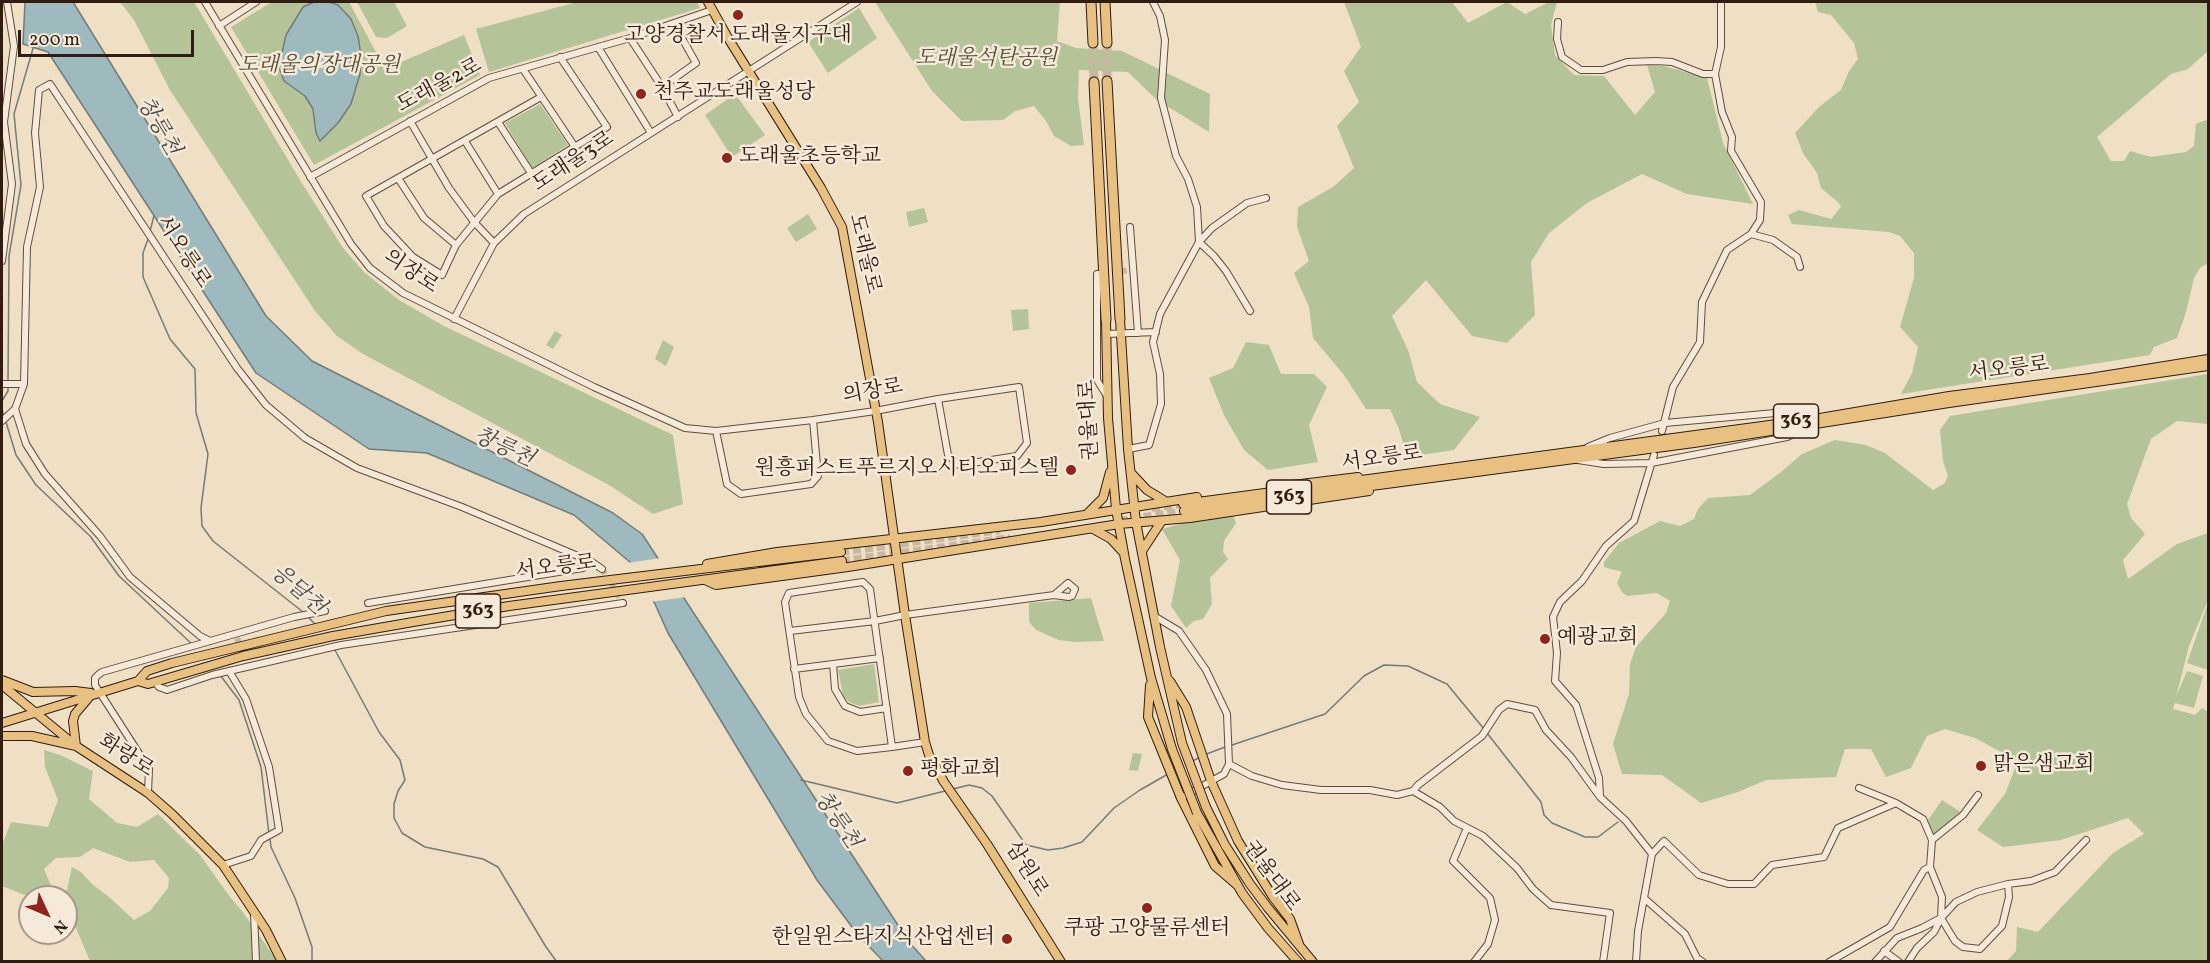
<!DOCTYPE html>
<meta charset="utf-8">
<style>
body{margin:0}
#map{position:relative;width:2210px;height:963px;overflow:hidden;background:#efdfc5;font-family:Vollkorn,serif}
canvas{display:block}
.frame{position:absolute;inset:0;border:3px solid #301c10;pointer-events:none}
.north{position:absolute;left:18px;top:885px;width:60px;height:60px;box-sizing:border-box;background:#f5ead9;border:2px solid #a69889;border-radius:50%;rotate:134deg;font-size:16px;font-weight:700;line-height:24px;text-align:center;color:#301c10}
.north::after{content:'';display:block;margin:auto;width:21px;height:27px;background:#8f2418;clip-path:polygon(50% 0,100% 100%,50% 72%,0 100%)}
.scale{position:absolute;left:18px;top:30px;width:176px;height:27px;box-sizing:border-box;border:3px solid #301c10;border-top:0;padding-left:8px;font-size:18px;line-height:21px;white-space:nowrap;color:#301c10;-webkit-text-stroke:4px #f5ead9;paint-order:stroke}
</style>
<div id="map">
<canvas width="2210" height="963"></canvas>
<div class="frame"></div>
<div class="north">N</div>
<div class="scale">200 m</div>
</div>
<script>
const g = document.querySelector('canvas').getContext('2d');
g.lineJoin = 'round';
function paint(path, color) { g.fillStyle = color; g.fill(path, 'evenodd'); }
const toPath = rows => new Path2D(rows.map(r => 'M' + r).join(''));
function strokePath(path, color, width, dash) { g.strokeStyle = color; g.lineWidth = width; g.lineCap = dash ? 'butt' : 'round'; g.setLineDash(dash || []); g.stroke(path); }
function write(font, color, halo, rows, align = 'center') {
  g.font = font + ' Vollkorn,"Noto Serif KR",serif'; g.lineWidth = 5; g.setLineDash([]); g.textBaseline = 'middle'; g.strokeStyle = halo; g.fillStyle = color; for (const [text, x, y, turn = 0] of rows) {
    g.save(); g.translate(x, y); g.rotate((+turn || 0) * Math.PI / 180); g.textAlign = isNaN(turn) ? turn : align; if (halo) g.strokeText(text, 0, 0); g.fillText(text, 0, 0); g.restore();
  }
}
paint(toPath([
 [120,2,194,2,300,180,343,248,364,272,399,300,444,326,673,435,683,504,653,514,609,485,363,354,337,336,315,311,170,90,134,20],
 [272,2,349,2,385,69,464,35,480,75,314,165,231,27],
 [357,2,394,2,407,26,387,38,376,37],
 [577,2,697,2,700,8,489,72,476,29],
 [875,2,1060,2,1057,41,1076,48,1122,51,1210,94,1209,132,1157,100,1128,72,1079,70,1078,98,1084,145,1071,146,1054,136,1046,121,1034,106,1015,111,1003,120,962,121,932,91],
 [1344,2,1452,2,1468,23,1507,2,1525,14,1549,2,1557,2,1551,25,1555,55,1574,75,1604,76,1635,115,1655,92,1647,65,1664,66,1707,78,1723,143,1753,204,1687,194,1642,174,1587,203,1549,233,1531,262,1535,315,1507,343,1472,336,1426,280,1392,316,1408,350,1417,382,1440,404,1480,417,1454,450,1407,457,1399,429,1390,409,1366,409,1344,375,1313,338,1309,307,1294,273,1309,261,1297,227,1298,207,1333,187,1354,168,1337,126,1359,102,1344,71,1361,47],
 [1815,2,2208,2,2208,51,2188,69,2171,74,2097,137,2111,161,2124,161,2130,151,2151,157,2186,152,2194,146,2196,124,2206,120,2208,123,2208,263,2200,268,2194,278,2186,312,2177,338,2154,347,2150,355,1901,394,1912,373,1918,347,1900,327,1914,278,1914,253,1900,236,1889,232,1792,224,1788,215,1799,210,1831,219,1841,207,1839,203,1821,188,1817,173,1803,153,1795,133,1820,106,1841,90,1849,71,1858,59,1854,43,1831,15,1818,12],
 [859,8,877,38,828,73,808,42],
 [735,94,765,135,732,157,705,115],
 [540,104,568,145,532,168,505,123],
 [924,208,928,222,909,227,906,212],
 [808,214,817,229,796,242,787,228],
 [1028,309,1029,329,1013,331,1011,310],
 [555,331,562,335,553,349,546,345],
 [663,340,674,347,666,366,655,359],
 [1246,342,1269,345,1281,374,1314,374,1327,387,1309,425,1318,462,1268,470,1244,450,1224,415,1209,378,1233,368],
 [2208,374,2208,424,2177,421,2151,439,2127,504,2131,518,2145,534,2123,560,2128,579,2177,544,2208,533,2208,600,2189,646,2176,697,2187,671,2203,676,2194,708,2175,703,2173,709,2195,715,2202,708,2208,712,2208,961,2007,961,2016,951,2017,927,2038,932,2113,853,2144,834,2128,818,2061,840,2003,847,1977,830,2005,794,2018,761,1975,738,1945,729,1927,736,1911,768,1886,777,1871,749,1845,749,1836,777,1766,780,1738,792,1701,803,1662,775,1622,774,1613,744,1629,694,1630,664,1636,647,1666,613,1670,601,1657,593,1627,596,1622,592,1617,583,1622,572,1604,567,1604,562,1619,543,1660,521,1680,526,1694,519,1698,509,1708,498,1750,495,1781,472,1802,454,1835,440,1866,445,1885,453,1933,490,1945,483,1948,476,1943,461,1940,430,1950,416],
 [1227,511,1233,515,1236,523,1224,541,1223,552,1228,559,1210,578,1212,604,1203,619,1194,621,1186,628,1171,606,1180,560,1162,529],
 [1091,598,1104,641,1075,642,1059,640,1036,630,1029,622,1029,603],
 [2208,603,2208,670,2187,663],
 [874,664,879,702,859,706,849,702,843,695,838,670],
 [44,750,60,755,93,771,89,799,117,823,137,827,158,814,200,855,230,897,242,911,277,961,90,961,76,928,66,929,66,897,30,897,2,886,2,845,11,822,48,827,58,800,45,767],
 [93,848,130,862,154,860,169,878,168,888,150,911,134,920,109,897,92,884,81,872,72,867,67,890,55,895,44,869,56,858,80,857],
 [1133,753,1142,754,1138,771,1129,770],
 [1942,800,1962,813,1933,837,1928,820]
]), '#b5c398');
const water = toPath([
 [25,2,73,2,266,316,312,361,613,513,642,534,909,942,926,961,883,961,858,935,817,880,668,633,655,604,631,563,574,515,427,453,369,449,256,373,48,52,23,44,25,2],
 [314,2,329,2,338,5,351,19,358,36,361,56,360,74,351,104,338,123,320,141,316,133,313,109,305,96,284,81,279,67,286,35,303,7,314,2]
]);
paint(water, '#9fbabf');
strokePath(water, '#737b79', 1.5);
paint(toPath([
 [661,558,686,597,650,602,627,563]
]), '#efdfc5');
strokePath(toPath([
 [150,231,154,216],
 [148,239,143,253,143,277,170,339,195,369,196,413,208,454,201,508,202,526,213,541,303,612],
 [8,381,9,256,21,185,14,114,34,45],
 [2,401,8,391,8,386],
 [2,409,4,417],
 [6,422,16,455,36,485,90,536,119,576,193,645],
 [309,618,316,625],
 [335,650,379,732,400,760,405,780,398,791,394,804,394,818,402,833,425,847,483,859,498,867,546,947,557,962],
 [220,675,239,700,261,767,269,834],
 [1487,733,1541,802,1544,815,1552,823,1585,837,1598,837,1618,822],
 [1229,746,1325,714,1364,676,1384,665,1408,666,1447,684,1484,729],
 [1204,755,1225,747],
 [1191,762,1200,757],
 [801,780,897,803,945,791],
 [953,789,969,785,982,788,992,796,1026,845,1048,850,1063,848,1082,842,1114,808,1140,790,1168,774],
 [270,839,271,847,295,898,312,947,312,962]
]), '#737b79', 1.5);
strokePath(toPath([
 [1103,274,1129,270],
 [602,569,623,603],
 [237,638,246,663]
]), '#c9b8a1', 6, [6, 3]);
strokePath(toPath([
 [1152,508,1183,504],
 [1120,521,1184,511],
 [841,552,1000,530],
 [842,561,1010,538]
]), '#c9b8a1', 8, [8, 4]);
strokePath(toPath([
 [1093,43,1094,82],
 [1107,43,1107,81]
]), '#c9b8a1', 9, [9, 4.5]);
const minor = toPath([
 [205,2,351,244,370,268,403,293,594,387,685,428,716,431,813,420,875,411,938,399,1019,387,1027,443,1017,456,959,465,948,455,938,399],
 [1153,2,1160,16,1165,40,1161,98,1176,156,1188,179,1197,207,1199,242,1214,256,1226,271,1250,311],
 [1558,22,1557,39,1562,57,1581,70,1603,70,1627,62,1656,61,1672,62,1703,74,1715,74],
 [219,26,256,2],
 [630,38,662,87,678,117],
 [598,47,651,133],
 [523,69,575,147],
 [662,87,696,63,674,24],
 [541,97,366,196,384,226,413,257,442,275,456,245,498,194,607,127,560,57],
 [410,121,449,188,474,222,494,243],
 [498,122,531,173],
 [465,141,498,194],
 [310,177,489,78,630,38,712,10],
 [398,178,424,218,456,245],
 [1130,227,1138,333],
 [1751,234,1773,240,1797,257,1800,267],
 [2,261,12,184,4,122,14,46,7,2],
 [1101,274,1097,274,1097,380,1107,396],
 [454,319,494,243,524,214,857,2],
 [1106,334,1156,332],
 [2,384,24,384],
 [15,409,26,444,45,474,100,536,130,577,200,636,210,641],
 [2,421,15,409,24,384,27,247,40,187,35,133,39,90,50,84,237,368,266,405,305,438,357,468,462,507,592,562,602,569],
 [716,431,727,484,741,494,811,484,818,476,813,420],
 [1662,431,1673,387,1700,342,1702,302,1727,250,1751,234,1760,220,1761,202,1731,151,1732,137,1722,112,1715,74,1721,47,1721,2],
 [1588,447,1610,438,1665,423,1775,413,1807,418],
 [1128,449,1149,445,1161,404,1160,374,1153,342,1160,314,1199,242,1212,228,1247,203,1266,198],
 [1578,460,1604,464,1651,463,1787,437,1811,426],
 [368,603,583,568,592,562],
 [1154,616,1179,631,1206,670,1227,714,1229,764],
 [790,631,875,621,905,615,1054,595,1069,597,1072,596,1075,589,1068,583,1054,595],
 [833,664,835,689,845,706,860,712,887,708],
 [794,669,880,658],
 [155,682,159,687,167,690,212,675,341,645,623,603],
 [892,747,870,589,863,582,789,593,785,602,799,697,806,714,828,741,857,751,892,747,925,742],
 [1859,788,1896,803],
 [1413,791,1440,807,1454,821,1483,836,1517,868,1533,889,1551,905,1610,913,1603,962],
 [148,793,149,769,95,685,95,678,98,675,102,672,294,617,325,611],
 [1600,796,1599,778,1576,705,1555,681,1557,653,1553,617,1560,602,1582,581,1606,546,1634,521,1654,455],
 [1181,798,1224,774,1229,764,1252,776,1282,785,1321,790,1370,790,1397,795,1413,791,1418,785,1482,736,1499,710,1507,704,1535,710,1546,730,1571,757,1600,797,1626,821,1652,854,1638,931,1636,962],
 [1467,828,1453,861,1490,898,1495,920,1488,944,1474,962],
 [1932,840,1963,815,1978,795],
 [1652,854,1664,841,1699,875,1728,884,1754,884,1772,865,1824,857,1838,828,1896,803,1923,819,1932,840,1930,867,1942,897,1941,918,1934,932,1917,948,1908,962],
 [223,865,251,856,261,840,279,830,269,767,246,699,229,671],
 [1645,899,1685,934,1697,958,1703,962],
 [254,913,256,962],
 [1941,918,1955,941,1963,947,1980,949,2002,926,2009,897,2008,884],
 [1884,951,1899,962],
 [1829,962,1890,927,1924,870,1930,867],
 [1875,962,1897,938,1922,928,1941,918,1956,902,1977,892,2008,884,2031,881,2055,872,2086,840]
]);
const major = toPath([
 [708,2,728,38,821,188,842,227,878,422,905,615,925,742,929,755,944,782,987,844,1061,962],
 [1120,319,1128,449,1136,522,1160,647,1182,743],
 [1106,320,1108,418,1116,509,1125,559,1151,678,1172,749],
 [1132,474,1147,490,1165,501],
 [1293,485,1358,477],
 [1183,504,1814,419,1949,396,2090,378,2208,359],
 [1184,511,1694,443,1949,403,2208,366],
 [1088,513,1103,498,1110,472],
 [1093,529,1111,539,1123,552],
 [1142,551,1161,522],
 [707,564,777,552,1041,522,1197,497],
 [705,580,716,585,848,567,1119,524,1190,518,1369,491],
 [2,680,33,692,75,691,91,693],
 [138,681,148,684,243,656,333,636,413,622,509,606,842,561],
 [1170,681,1186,707,1211,781,1238,841,1273,897,1290,919,1299,944],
 [2,685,76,746,148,793,172,814,223,865,266,930,282,962],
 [1150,685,1148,717,1181,798,1215,866,1237,885],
 [2,723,138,681,147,671,172,663,386,611,561,586,841,552],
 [2,736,32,736,76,746,73,721,75,714,91,695],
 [1206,807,1225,845,1250,884,1268,908,1313,962],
 [1197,813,1242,893,1268,928,1298,962]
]);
const highway = toPath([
 [1091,2,1093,43],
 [1105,2,1107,43],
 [1107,81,1120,319],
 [1094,82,1106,320]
]);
strokePath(minor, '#604d3d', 8);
strokePath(major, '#301c10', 10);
strokePath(highway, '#301c10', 11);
strokePath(minor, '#f5ead9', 6);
strokePath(major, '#e8c082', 8);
strokePath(highway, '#e8c082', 9);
const majorBridge = toPath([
 [1182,743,1206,807],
 [1172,749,1197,813]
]);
strokePath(majorBridge, '#301c10', 10, []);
strokePath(majorBridge, '#e8c082', 8);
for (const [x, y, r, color] of [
 [738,15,6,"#8f2418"],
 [641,94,6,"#8f2418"],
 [727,158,6,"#8f2418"],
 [1071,470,6,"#8f2418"],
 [1545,639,6,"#8f2418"],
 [1981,766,6,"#8f2418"],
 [908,771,6,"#8f2418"],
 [1147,908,6,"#8f2418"],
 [1007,939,6,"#8f2418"]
]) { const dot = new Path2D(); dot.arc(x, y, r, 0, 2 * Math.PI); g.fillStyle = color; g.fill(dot); strokePath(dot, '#f5ead9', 2); }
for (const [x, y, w] of [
 [1796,421,45],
 [1289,497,45],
 [478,611,45]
]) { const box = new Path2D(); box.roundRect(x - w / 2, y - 17, w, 34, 4.5); g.fillStyle = '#f5ead9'; g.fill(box); strokePath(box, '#301c10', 1.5); }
write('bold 20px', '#301c10', null, [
 ["363",1796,421],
 ["363",1289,497],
 ["363",478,611]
]);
write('21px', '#301c10', '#f5ead9', [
 ["고양경찰서 도래울지구대",738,37,"center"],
 ["천주교도래울성당",653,94],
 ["도래울초등학교",739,158],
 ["원흥퍼스트푸르지오시티오피스텔",1059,470,"right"],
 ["예광교회",1557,639],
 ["맑은샘교회",1993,766],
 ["평화교회",920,771],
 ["쿠팡 고양물류센터",1147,930,"center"],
 ["한일윈스타지식산업센터",995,939,"right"]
], 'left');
write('italic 21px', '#584e39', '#f5ead9', [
 ["도래울석탄공원",986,60],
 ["도래울의장대공원",319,67]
]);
write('21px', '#301c10', '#f5ead9', [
 ["도래울2로",440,87,-28],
 ["도래울3로",574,163,-33],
 ["서오릉로",182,253,57],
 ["도래울로",863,254,77],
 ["의장로",410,273,34],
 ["서오릉로",2009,371,-7],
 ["의장로",873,393,-10],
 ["권율대로",1091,420,-93],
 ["서오릉로",1382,460,-8],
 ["서오릉로",556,569,-7],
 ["화랑로",125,757,33],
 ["삼원로",1025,870,58],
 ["권율대로",1270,877,54]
]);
write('italic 22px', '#514b45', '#f5ead9', [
 ["창릉천",157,127,60],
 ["창릉천",503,449,25],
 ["응달천",297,591,41],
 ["창릉천",836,821,56]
]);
</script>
